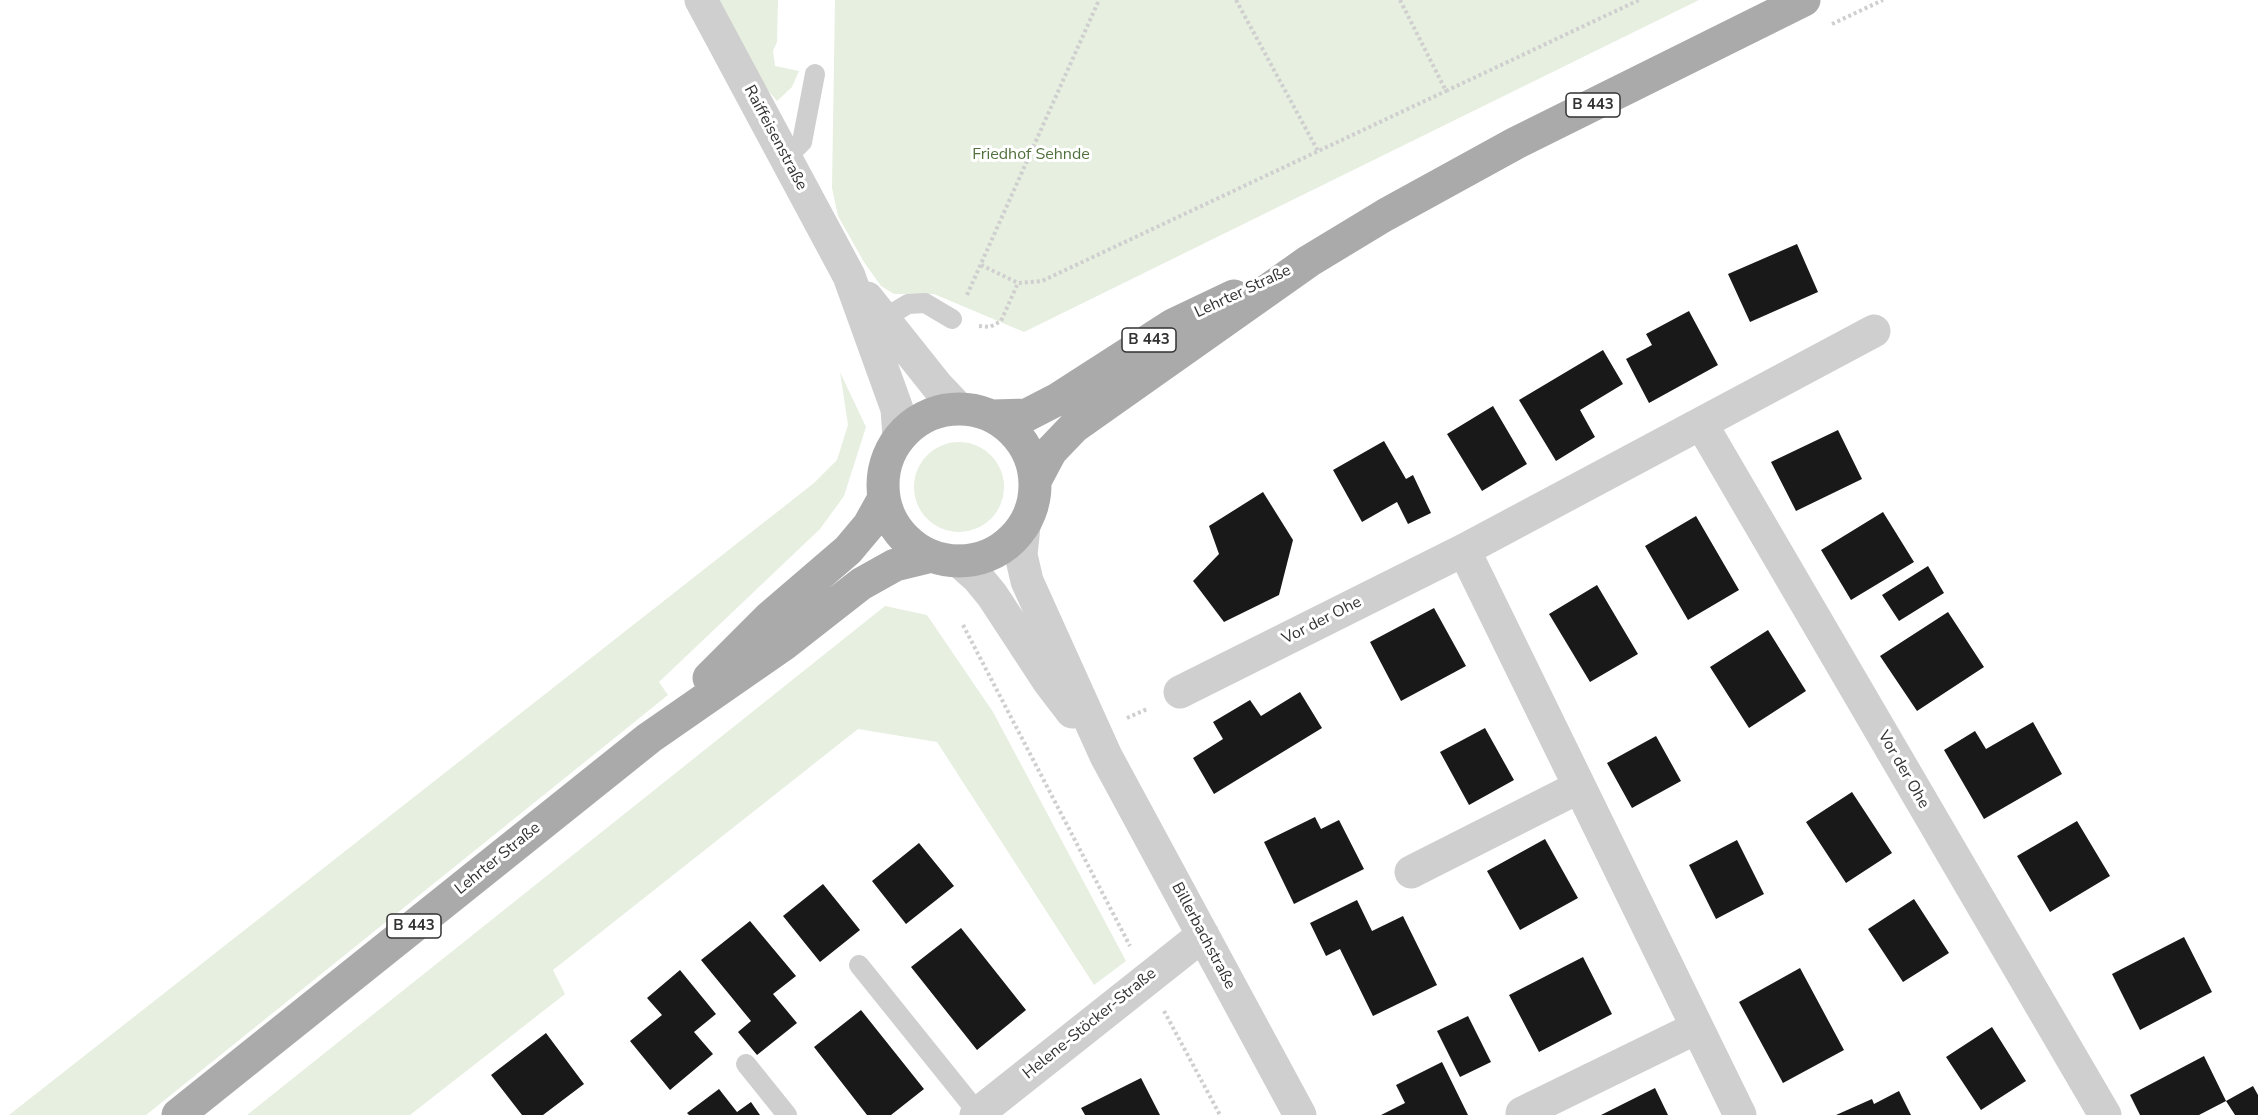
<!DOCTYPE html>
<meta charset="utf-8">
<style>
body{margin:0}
canvas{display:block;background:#fff}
</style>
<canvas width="2258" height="1115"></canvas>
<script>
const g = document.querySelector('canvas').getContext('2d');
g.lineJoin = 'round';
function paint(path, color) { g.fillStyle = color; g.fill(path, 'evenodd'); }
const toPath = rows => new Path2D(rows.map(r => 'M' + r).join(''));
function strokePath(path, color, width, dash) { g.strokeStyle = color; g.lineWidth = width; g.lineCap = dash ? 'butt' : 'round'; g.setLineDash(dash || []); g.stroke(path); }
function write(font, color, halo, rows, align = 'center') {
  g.font = font + ' "Nunito Sans",sans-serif'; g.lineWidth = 6; g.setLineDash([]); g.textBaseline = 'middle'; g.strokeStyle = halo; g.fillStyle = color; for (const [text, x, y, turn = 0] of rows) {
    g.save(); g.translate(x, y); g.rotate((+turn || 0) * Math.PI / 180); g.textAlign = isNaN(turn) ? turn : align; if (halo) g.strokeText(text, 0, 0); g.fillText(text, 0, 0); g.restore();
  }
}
paint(toPath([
 [717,0,778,0,777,42,773,51,775,66,799,71,792,87,777,101,761,82],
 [835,0,1699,0,1024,332,934,294,894,294,881,286,864,262,838,216,832,188],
 [840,372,866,427,844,496,820,529,659,682,668,695,146,1115,9,1115,814,483,837,460,848,425],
 '914 487a45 45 0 1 1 90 0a45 45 0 1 1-90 0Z',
 [885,606,927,615,993,712,1126,961,1094,985,937,742,858,729,553,970,565,994,410,1115,247,1115]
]), '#e7efe0');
paint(toPath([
 [1797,244,1818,292,1750,322,1728,274],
 [1689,311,1718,365,1649,403,1626,359,1652,345,1646,334],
 [1603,350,1623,384,1580,410,1595,437,1556,461,1519,400],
 [1493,406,1527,464,1482,491,1447,434],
 [1838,430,1862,479,1796,511,1771,462],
 [1384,441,1406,479,1413,475,1431,513,1408,524,1397,502,1362,522,1333,470],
 [1263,492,1293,540,1279,595,1224,622,1193,581,1219,554,1209,526],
 [1883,512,1914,562,1851,600,1821,550],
 [1696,516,1739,590,1688,620,1645,546],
 [1928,566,1944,593,1899,621,1882,595],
 [1597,585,1638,654,1590,682,1549,614],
 [1434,608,1466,666,1401,701,1370,642],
 [1948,612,1984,667,1917,711,1880,656],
 [1768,630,1806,691,1749,728,1710,667],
 [1300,692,1322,728,1214,794,1193,758,1223,739,1213,722,1250,700,1261,716],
 [2033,722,2062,774,1984,819,1944,750,1975,731,1986,749],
 [1485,728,1514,780,1469,805,1440,752],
 [1656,736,1681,781,1632,808,1607,763],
 [1852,792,1892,853,1846,883,1806,822],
 [1315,817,1321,829,1339,820,1364,869,1294,904,1264,842],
 [2077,821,2110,876,2050,912,2017,856],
 [1545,839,1578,898,1520,930,1487,871],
 [1737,840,1764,894,1716,919,1689,865],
 [919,843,954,886,906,924,872,881],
 [823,884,860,930,820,962,783,916],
 [1914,899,1949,953,1903,982,1868,929],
 [1357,900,1372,931,1403,916,1437,985,1373,1016,1340,949,1326,956,1310,923],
 [750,921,796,976,773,994,797,1023,757,1055,738,1032,751,1021,701,960],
 [961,928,1026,1010,977,1050,911,967],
 [2184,937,2212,992,2140,1030,2112,974],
 [1583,957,1612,1014,1539,1052,1509,995],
 [1800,968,1844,1050,1783,1083,1739,1002],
 [680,970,716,1014,694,1032,713,1054,670,1090,630,1041,662,1015,647,998],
 [861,1010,924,1089,891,1115,867,1115,814,1047],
 [1468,1016,1491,1062,1460,1077,1437,1031],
 [1992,1027,2026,1081,1981,1110,1946,1057],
 [546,1033,584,1084,543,1115,522,1115,491,1075],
 [2204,1056,2226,1101,2199,1115,2140,1115,2130,1095],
 [1442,1062,1468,1115,1381,1115,1405,1103,1396,1085],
 [1141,1078,1160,1115,1085,1115,1081,1108],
 [2253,1086,2258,1095,2258,1115,2235,1115,2226,1101],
 [1655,1088,1668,1115,1601,1115],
 [719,1089,737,1112,751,1102,760,1115,689,1115,687,1113],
 [1899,1091,1911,1115,1836,1115,1872,1099,1874,1104]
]), '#191919');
strokePath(toPath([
 [1236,0,1319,153],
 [1400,0,1446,91,1639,0],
 [1832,24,1883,0],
 [981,265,1018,283,1042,281,1446,91],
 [967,295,1099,0],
 [979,326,990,327,1001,321,1018,283],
 [963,625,1130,946],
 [1127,718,1147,709],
 [1164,1011,1220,1115]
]), '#cfcfcf', 4, [3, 3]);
strokePath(toPath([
 [786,158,802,142,815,74],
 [883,319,908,304,925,303,952,319],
 [859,965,978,1113],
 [746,1064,787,1115]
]), '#cfcfcf', 20);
strokePath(toPath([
 [701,0,849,276,897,409,899,437],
 [867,298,938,387,958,408],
 [1702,425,2105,1115],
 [1024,526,1021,555,1027,581,1106,756,1300,1115],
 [1464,550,1740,1115],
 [959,561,978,578,992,595,1049,682,1072,712],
 [1180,692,1464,550,1874,331],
 [1411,872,1579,787],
 [1522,1113,1696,1028],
 [976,1115,1203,935]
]), '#cfcfcf', 33);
strokePath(toPath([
 '883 485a76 76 0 1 1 152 0a76 76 0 1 1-152 0Z',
 [993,416,1027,415,1058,399,1173,325,1234,296],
 [1035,481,1051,451,1074,427,1309,261,1385,215,1516,143,1804,0],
 [709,678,770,617,848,550,869,525,884,498],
 [178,1115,649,738,783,645,861,584,895,565,932,556]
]), '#aaa', 33);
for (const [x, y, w] of [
 [1593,105,54],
 [1149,340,54],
 [414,926,54]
]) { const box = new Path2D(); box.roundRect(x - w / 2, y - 12, w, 24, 4.5); g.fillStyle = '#fff'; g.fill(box); strokePath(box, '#323232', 1.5); }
write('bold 15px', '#323232', null, [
 ["B 443",1593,105],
 ["B 443",1149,340],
 ["B 443",414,926]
]);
write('16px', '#323232', '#fff', [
 ["Raiffeisenstraße",775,138,62],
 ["Lehrter Straße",1243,292,-25],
 ["Vor der Ohe",1322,621,-27],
 ["Vor der Ohe",1903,770,60],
 ["Lehrter Straße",498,859,-39],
 ["Billerbachstraße",1203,936,62],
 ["Helene-Stöcker-Straße",1090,1024,-39]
]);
write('16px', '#51713c', '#fff', [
 ["Friedhof Sehnde",1031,155]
]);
</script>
